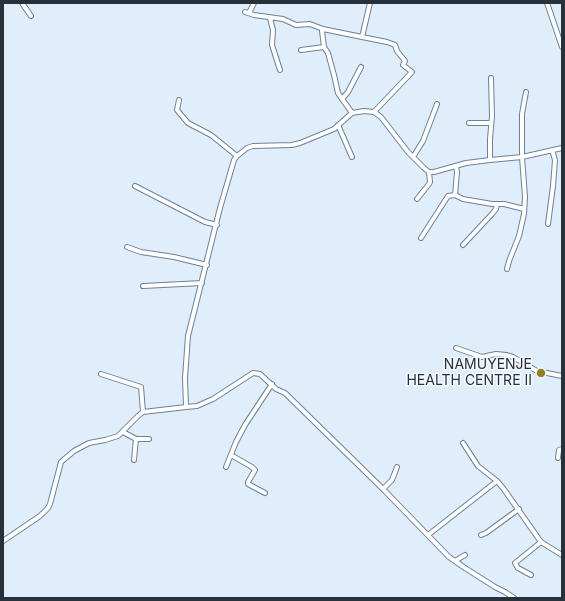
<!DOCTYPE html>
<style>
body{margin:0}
#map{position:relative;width:565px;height:601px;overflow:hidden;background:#e0eefc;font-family:Inter,sans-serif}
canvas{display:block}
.frame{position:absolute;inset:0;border:4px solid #28313a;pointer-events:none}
</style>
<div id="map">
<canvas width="565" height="601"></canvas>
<div class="frame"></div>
</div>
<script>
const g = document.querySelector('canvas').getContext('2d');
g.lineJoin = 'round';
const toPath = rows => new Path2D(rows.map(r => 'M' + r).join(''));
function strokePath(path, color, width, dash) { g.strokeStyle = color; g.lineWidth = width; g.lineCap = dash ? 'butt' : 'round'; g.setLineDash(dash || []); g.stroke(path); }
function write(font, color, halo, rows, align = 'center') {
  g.font = font + ' Inter,sans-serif'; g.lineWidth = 3; g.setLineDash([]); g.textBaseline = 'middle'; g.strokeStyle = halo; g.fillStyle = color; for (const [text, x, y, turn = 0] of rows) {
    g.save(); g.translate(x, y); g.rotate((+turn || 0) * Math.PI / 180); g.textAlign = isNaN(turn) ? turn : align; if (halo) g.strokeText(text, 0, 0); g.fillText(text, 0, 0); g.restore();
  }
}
const minor = toPath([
 [22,3,31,16],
 [547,3,562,47],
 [245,12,254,15,283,19,296,25,310,24,323,29],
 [249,13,254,3],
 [270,18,273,30,272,45,280,70],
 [362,37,387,42,395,45,397,51,405,61,403,65,412,72,374,112],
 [301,50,324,47],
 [342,99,348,92,361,67],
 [179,100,177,110,188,123,211,135,237,156],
 [352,113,338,93,334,75,328,53,324,47,322,31,323,29,362,37,370,3],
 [469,123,491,123],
 [338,125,352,157],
 [413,157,423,141,437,104],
 [490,160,490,139,492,116,491,78],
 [135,186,205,222,217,225],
 [455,195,457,172,456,166],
 [417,199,429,184,430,182,429,172],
 [548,224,553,186,555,160,552,150],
 [421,238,448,196,455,195,463,199,492,204,504,204,524,209],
 [463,245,492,214,496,209,497,204],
 [127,247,141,252,174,257,207,265],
 [507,269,509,261,519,236,524,214,525,197,522,157,522,114,526,92],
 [143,286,202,283],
 [456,348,482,357,496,354,506,355,513,357,537,371,562,376],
 [101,374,141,387,143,412],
 [186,407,197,406,213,399,253,373,260,374,276,389,285,393,383,489,449,557,465,568,495,587,505,592,514,598],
 [123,432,136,439,149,439],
 [463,443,478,466,497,481,503,488,541,542,562,555],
 [231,455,252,467,255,470,248,482,248,484,265,493],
 [558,458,559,450,562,449],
 [134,460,136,439],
 [226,467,236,442,245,425,272,384],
 [383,489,392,480,397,467],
 [428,535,497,481],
 [481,535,486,533,519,509],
 [3,541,40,516,48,508,50,504,61,462,74,451,89,443,105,440,118,436,138,416,143,412,186,407,185,378,188,336,220,208,234,160,237,156,247,148,253,146,292,145,300,143,334,129,352,113,364,111,374,112,381,117,408,152,424,168,429,172,434,172,466,163,490,160,522,157,562,148],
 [455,561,465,555],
 [531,575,518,568,515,563,541,542]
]);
strokePath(minor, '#6c8196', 6);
strokePath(minor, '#fff', 4);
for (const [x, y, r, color] of [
 [541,373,5,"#957e25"]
]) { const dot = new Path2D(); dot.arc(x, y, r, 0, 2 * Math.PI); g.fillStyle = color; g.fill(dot); strokePath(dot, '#f5fafe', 1.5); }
write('14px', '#28313a', '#f5fafe', [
 ["NAMUYENJE",532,365],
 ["HEALTH CENTRE II",532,381]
], 'right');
</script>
